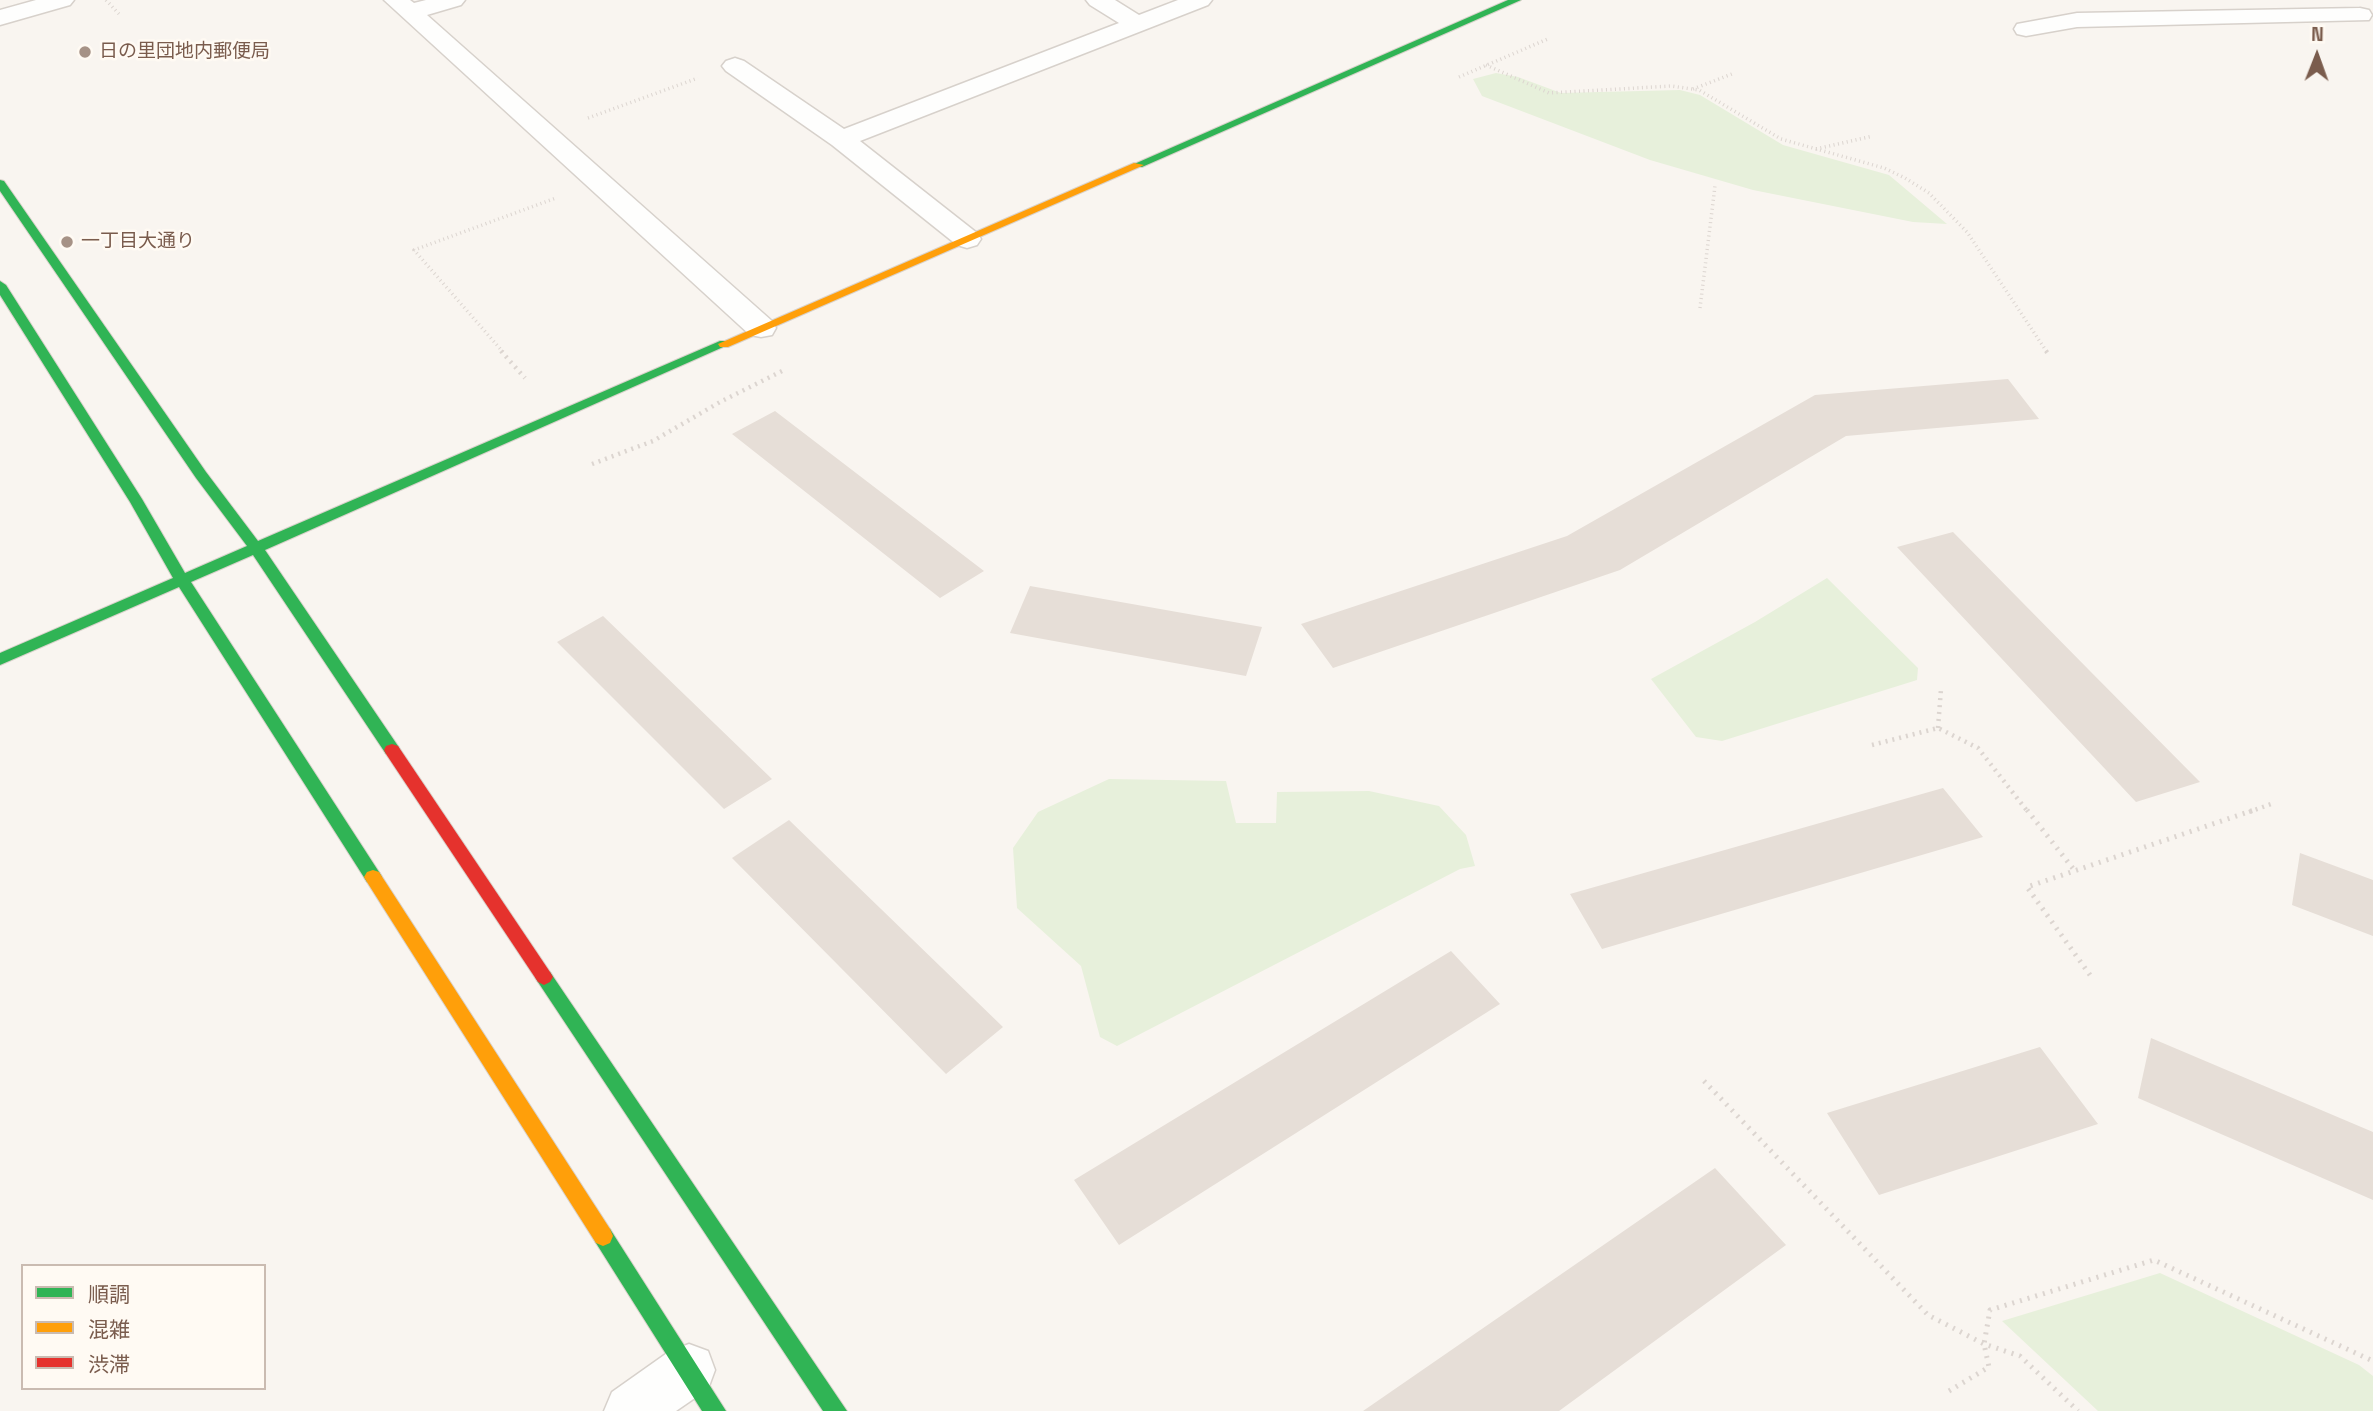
<!DOCTYPE html>
<meta charset="utf-8">
<style>
body{margin:0}
#map{position:relative;width:2373px;height:1411px;overflow:hidden;background:#f9f5f0;font-family:"Space Grotesk","Noto Sans JP",sans-serif}
canvas{display:block}
.legend{position:absolute;left:21px;top:1264px;width:245px;height:126px;box-sizing:border-box;background:#fffaf3;border:2px solid #cabbb1;margin:0;padding:9px 12px;list-style:none;font-size:21px;color:#7a5c4d}
.legend li{display:flex;align-items:center;gap:14px;height:35px}
.legend b{width:35px;border:2px solid #cabbb1}
.north{position:absolute;left:2282px;top:21px;width:70px;height:70px;-webkit-text-stroke:5px #fffaf3;paint-order:stroke;rotate:1deg;font-size:19px;font-weight:700;line-height:28px;text-align:center;color:#7a5c4d}
.north::after{content:'';display:block;margin:auto;width:24px;height:32px;background:#7a5c4d;clip-path:polygon(50% 0,100% 100%,50% 72%,0 100%)}
</style>
<div id="map">
<canvas width="2373" height="1411"></canvas>
<ul class="legend">
<li><b style="height:9px;background:#30b455"></b>順調</li>
<li><b style="height:9px;background:#ff9f0a"></b>混雑</li>
<li><b style="height:9px;background:#e5322d"></b>渋滞</li>
</ul>
<div class="north">N</div>
</div>
<script>
const g = document.querySelector('canvas').getContext('2d');
g.lineJoin = 'round';
function paint(path, color) { g.fillStyle = color; g.fill(path, 'evenodd'); }
const toPath = rows => new Path2D(rows.map(r => 'M' + r).join(''));
function strokePath(path, color, width, dash) { g.strokeStyle = color; g.lineWidth = width; g.lineCap = dash ? 'butt' : 'round'; g.setLineDash(dash || []); g.stroke(path); }
function write(font, color, halo, rows, align = 'center') {
  g.font = font + ' "Space Grotesk","Noto Sans JP",sans-serif'; g.lineWidth = 5; g.setLineDash([]); g.textBaseline = 'middle'; g.strokeStyle = halo; g.fillStyle = color; for (const [text, x, y, turn = 0] of rows) {
    g.save(); g.translate(x, y); g.rotate((+turn || 0) * Math.PI / 180); g.textAlign = isNaN(turn) ? turn : align; if (halo) g.strokeText(text, 0, 0); g.fillText(text, 0, 0); g.restore();
  }
}
paint(toPath([
 [1496,73,1518,77,1561,93,1680,90,1700,95,1783,145,1889,175,1947,224,1913,222,1753,190,1650,160,1482,96,1473,79],
 [1827,578,1918,668,1917,680,1722,741,1696,737,1651,679,1755,622],
 [1109,779,1226,781,1236,823,1276,823,1277,792,1369,791,1439,806,1466,835,1475,866,1460,869,1117,1046,1100,1037,1081,966,1017,908,1013,848,1038,812],
 [2160,1273,2359,1365,2373,1376,2373,1411,2098,1411,2002,1321]
]), '#e7f0db');
paint(toPath([
 [2008,379,2039,419,1846,436,1620,570,1333,668,1301,624,1567,536,1815,395],
 [775,411,984,571,940,598,732,434],
 [1953,532,2089,670,2200,782,2136,802,1897,547],
 [1030,586,1262,627,1246,676,1010,633],
 [603,616,772,779,724,809,557,642],
 [1943,788,1983,837,1602,949,1570,894],
 [789,820,1003,1027,946,1074,732,858],
 [2300,853,2373,880,2373,936,2292,905],
 [1451,951,1500,1004,1119,1245,1074,1180],
 [2151,1038,2373,1132,2373,1200,2138,1098],
 [2040,1047,2098,1124,1879,1195,1827,1113],
 [1715,1168,1786,1245,1559,1411,1363,1411]
]), '#e6ded7');
const street = toPath([
 [36,0,74,0,70,5,0,25,0,10,36,0],
 [384,0,410,0,414,3,426,0,465,0,461,5,427,15,772,321,776,328,772,335,761,337,750,335,384,0],
 [1086,0,1115,0,1139,15,1178,0,1212,0,1208,5,860,141,977,233,981,239,977,245,967,248,957,245,832,145,726,71,722,66,726,61,735,58,744,61,844,129,1119,23,1090,5,1086,0],
 [2360,8,2369,10,2372,15,2369,20,2077,27,2026,36,2017,34,2014,29,2017,24,2077,13,2360,8],
 [689,1344,708,1351,715,1370,708,1389,676,1411,604,1411,612,1392,670,1351,689,1344]
]);
const fast = toPath([
 [1508,0,1521,0,1142,167,1132,165,1508,0],
 [0,180,4,181,206,472,258,541,720,341,728,341,730,344,265,550,398,746,400,750,398,754,386,754,253,555,191,582,379,872,382,877,379,882,373,884,367,882,179,587,0,665,0,653,173,578,130,502,0,295,0,281,6,285,142,499,185,573,247,546,196,478,0,191,0,180],
 [544,969,550,972,847,1411,823,1411,538,982,535,977,538,972,544,969],
 [603,1226,610,1229,726,1411,702,1411,596,1243,593,1236,596,1229,603,1226]
]);
const slow = toPath([
 [1134,163,1144,165,728,347,720,347,718,344,1134,163],
 [373,870,379,872,610,1229,613,1236,610,1243,603,1246,596,1243,367,882,364,877,367,872,373,870]
]);
const jam = toPath([
 [392,744,398,746,550,972,553,977,550,982,544,985,538,982,386,754,384,750,386,746,392,744]
]);
strokePath(street, '#d7d1cb', 3);
strokePath(fast, '#d9d2cb', 2);
strokePath(slow, '#d9d2cb', 2);
strokePath(jam, '#d9d2cb', 2);
strokePath(toPath([
 [106,0,119,14],
 [1486,65,1549,93,1671,86,1699,90,1781,139,1884,168,1905,178,1929,193,1967,232,2047,352],
 [1459,77,1550,38],
 [1693,89,1732,74],
 [588,118,698,78],
 [1816,149,1873,136],
 [1700,308,1715,186],
 [503,352,414,250,556,198]
]), '#dcd5d0', 3.5, [1, 3.5]);
strokePath(toPath([
 [501,351,525,378],
 [2046,351,2050,356],
 [592,464,653,441,720,402,786,369],
 [1938,728,1941,689],
 [1872,745,1938,728,1978,748,2028,812],
 [2249,812,2274,803]
]), '#dcd5d0', 4.5, [2, 5]);
strokePath(toPath([
 [2027,810,2075,871],
 [2090,975,2027,887,2254,810],
 [1704,1081,1928,1315,1984,1344,2020,1356,2078,1411],
 [1949,1391,1989,1367,1984,1344,1990,1310,2154,1260,2373,1361]
]), '#dcd5d0', 5, [2, 6]);
paint(street, '#fefefd');
paint(fast, '#30b455');
paint(slow, '#ff9f0a');
paint(jam, '#e5322d');
for (const [x, y, r, color] of [
 [85,52,7,"#a69286"],
 [67,242,7,"#a69286"]
]) { const dot = new Path2D(); dot.arc(x, y, r, 0, 2 * Math.PI); g.fillStyle = color; g.fill(dot); strokePath(dot, '#fffaf3', 2.5); }
write('19px', '#7a5c4d', '#fffaf3', [
 ["日の里団地内郵便局",99,52],
 ["一丁目大通り",81,242]
], 'left');
</script>
